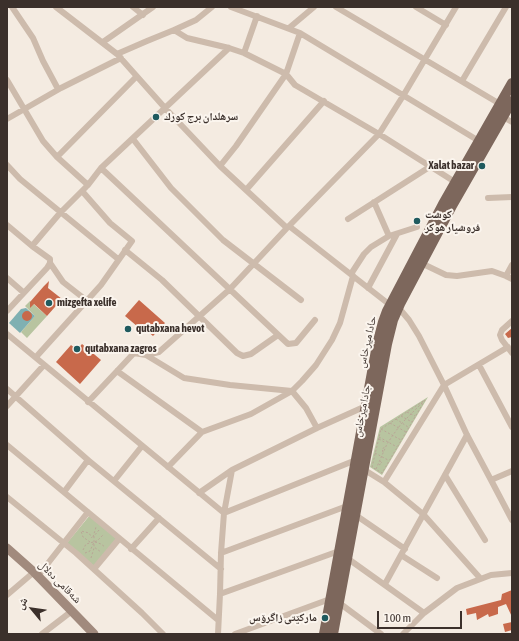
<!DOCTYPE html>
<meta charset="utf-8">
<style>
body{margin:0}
#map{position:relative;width:519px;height:641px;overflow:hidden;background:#f4ebe1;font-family:"Asap Condensed","Noto Naskh Arabic",sans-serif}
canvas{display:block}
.frame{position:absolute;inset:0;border:8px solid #3b302b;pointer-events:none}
.north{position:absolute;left:12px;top:589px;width:40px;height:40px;-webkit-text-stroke:3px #fbf5ee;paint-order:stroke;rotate:299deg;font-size:11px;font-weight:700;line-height:16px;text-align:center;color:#3b302b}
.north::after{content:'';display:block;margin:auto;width:14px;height:18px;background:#3b302b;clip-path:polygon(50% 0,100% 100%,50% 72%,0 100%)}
.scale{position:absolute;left:377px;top:611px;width:85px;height:18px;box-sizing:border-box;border:2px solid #3b302b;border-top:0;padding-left:5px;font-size:12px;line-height:14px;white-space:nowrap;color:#3b302b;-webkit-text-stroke:3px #fbf5ee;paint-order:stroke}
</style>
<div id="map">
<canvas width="519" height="641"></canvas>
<div class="frame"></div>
<div class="north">ش</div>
<div class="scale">100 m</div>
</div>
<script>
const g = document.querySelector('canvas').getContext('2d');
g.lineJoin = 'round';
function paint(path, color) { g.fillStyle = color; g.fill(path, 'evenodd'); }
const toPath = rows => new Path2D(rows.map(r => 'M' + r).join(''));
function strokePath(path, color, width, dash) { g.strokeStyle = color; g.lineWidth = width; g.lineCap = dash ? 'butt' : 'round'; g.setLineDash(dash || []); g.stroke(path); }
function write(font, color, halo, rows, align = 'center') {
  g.font = font + ' "Asap Condensed","Noto Naskh Arabic",sans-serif'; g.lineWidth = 4; g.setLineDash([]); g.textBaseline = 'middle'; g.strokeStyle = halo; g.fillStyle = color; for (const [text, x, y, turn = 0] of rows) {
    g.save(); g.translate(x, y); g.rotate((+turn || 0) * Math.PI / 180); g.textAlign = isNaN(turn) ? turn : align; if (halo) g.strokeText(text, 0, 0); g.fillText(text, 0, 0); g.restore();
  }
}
paint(toPath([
 [30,301,47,316,27,338,21,332,35,316,25,306],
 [428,397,382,475,370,467,380,427],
 [90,515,119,541,95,567,67,543]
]), '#b8c4a0');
paint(toPath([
 [26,308,35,316,20,333,9,323,21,309]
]), '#7fb0b2');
paint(toPath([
 [49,281,48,288,62,299,47,316,34,304,30,308,30,302,44,286],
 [139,300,165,323,153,336,146,330,144,332,125,316],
 '22 316a5 5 0 1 1 10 0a5 5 0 1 1-10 0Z',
 [512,328,512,337,508,338,505,334],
 [82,344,101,360,80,384,56,362,71,345,77,350],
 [512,590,512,617,506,604,498,607,498,614,489,617,488,614,477,620,476,613,467,615,466,609,501,600,502,594],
 [512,622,512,630,505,632,503,624]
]), '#c8694b');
strokePath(toPath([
 [425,400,382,473,372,467,381,429,425,400],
 [407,412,415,416],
 [401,416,412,422],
 [396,419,408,427],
 [390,423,406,432],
 [381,429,401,440],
 [379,437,397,447],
 [379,439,386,443],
 [383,452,382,449,385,447],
 [375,453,388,460],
 [379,465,382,463,380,461],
 [376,469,387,444,393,435,401,424,423,402],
 [99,530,94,536,94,547,101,552],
 [93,537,96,527],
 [90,542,83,537,81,531,89,533,92,538],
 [95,542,101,544,105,547],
 [83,550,86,544,97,541,104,534],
 [85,553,90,551,94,542],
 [91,558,94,548]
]), '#b9a596', 1, [2, 2]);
strokePath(toPath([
 [12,7,33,38,43,61,58,89],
 [56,7,117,54,165,108,229,48],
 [133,7,143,15],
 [212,7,196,20,174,30,187,38,229,48,244,53,286,74,295,85,379,134,455,182],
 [231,7,300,33,479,141],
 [336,7,500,104],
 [416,7,446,25],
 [289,28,314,7],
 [103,42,153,7],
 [244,53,257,16],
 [117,54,147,41,174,30],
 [7,80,43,141,57,157,88,185],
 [462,81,506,7],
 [503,117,512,122],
 [7,119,61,88,121,58],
 [133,139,171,188,223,240,301,300],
 [57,157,136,77],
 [7,165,20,179,118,259],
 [220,166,236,146,286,74,300,33],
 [101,168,288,344,296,343,315,320],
 [246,190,324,101],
 [488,198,512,197],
 [374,202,389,236],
 [348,219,431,166],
 [7,225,32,246,50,259,50,263,47,268,7,311],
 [289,226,390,305],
 [32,246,60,213,88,185,101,168,165,108,220,166,287,228],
 [125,250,162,280,237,353,243,356,251,354,278,335],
 [50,263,63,282,86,300],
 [421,263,446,275,457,276,492,271,506,276,512,279],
 [351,274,364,254,371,247,389,236,417,227],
 [506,276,512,265],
 [7,278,23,292],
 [368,288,397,234],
 [398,307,409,320,419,336,444,385,508,347],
 [512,321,502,330,500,335,502,340,512,353],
 [7,334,224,513,356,460],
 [146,355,184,378,230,385,292,391,306,408,317,428],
 [36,357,101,285,132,241,110,223,82,191],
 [479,365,512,427],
 [117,371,202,432],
 [7,389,88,460,221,569],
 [88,402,134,353,146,355,159,352,230,289,287,228,379,134,403,96,456,7],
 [7,406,44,365],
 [7,445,218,620],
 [168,467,202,432,251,414,292,391,302,381,316,365,332,340,340,323,353,276],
 [363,469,384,482,423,514,480,578],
 [445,475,485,540],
 [491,480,512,520],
 [114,481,142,446],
 [384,482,444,385,467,435,491,480,512,471],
 [64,492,88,460],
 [199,493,232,470],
 [7,497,76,553,142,613,163,634],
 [354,514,405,549],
 [131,549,159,518],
 [221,553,347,506],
 [401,555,437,578],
 [347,558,424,613],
 [94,569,119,539],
 [38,576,88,512],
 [385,584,467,435],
 [220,594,339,551],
 [7,595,34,572],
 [338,602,381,634],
 [42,634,72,611],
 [218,634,220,594,221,553,224,513,232,470,317,428,366,406],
 [235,634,330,599],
 [403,634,424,613,457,588,491,575,512,573]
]), '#cdbbac', 6);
strokePath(toPath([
 [7,548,34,572,94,634]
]), '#a18a7d', 9);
strokePath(toPath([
 [324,634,377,345,383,322,387,311,443,204,512,83],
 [333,634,387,344,393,320,400,304,453,204,512,101]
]), '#7d675c', 10);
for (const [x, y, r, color] of [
 [156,117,4,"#1f5a5e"],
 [482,166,4,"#1f5a5e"],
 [417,221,4,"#1f5a5e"],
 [49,303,4,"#1f5a5e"],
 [128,329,4,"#1f5a5e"],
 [77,349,4,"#1f5a5e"],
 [325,618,4,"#1f5a5e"]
]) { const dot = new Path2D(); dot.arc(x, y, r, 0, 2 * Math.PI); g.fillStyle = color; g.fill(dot); strokePath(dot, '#fbf5ee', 1.5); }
write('bold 11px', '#3b302b', '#fbf5ee', [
 ["سرهلدان برج كورك",164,117],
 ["Xalat bazar",474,166,"right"],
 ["كوشت",425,215],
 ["فروشيار هوكر",425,228],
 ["mizgefta xelife",57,303],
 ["qutabxana hevot",136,329],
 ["qutabxana zagros",85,349],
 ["مارکێتی زاگرۆس",317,618,"right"]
], 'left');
write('11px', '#3b302b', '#fbf5ee', [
 ["حادا ميرخاس",367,342,-77],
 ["جادا ميرخاس",362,411,-79],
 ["شەقامی دەلال",60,582,45]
]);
</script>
